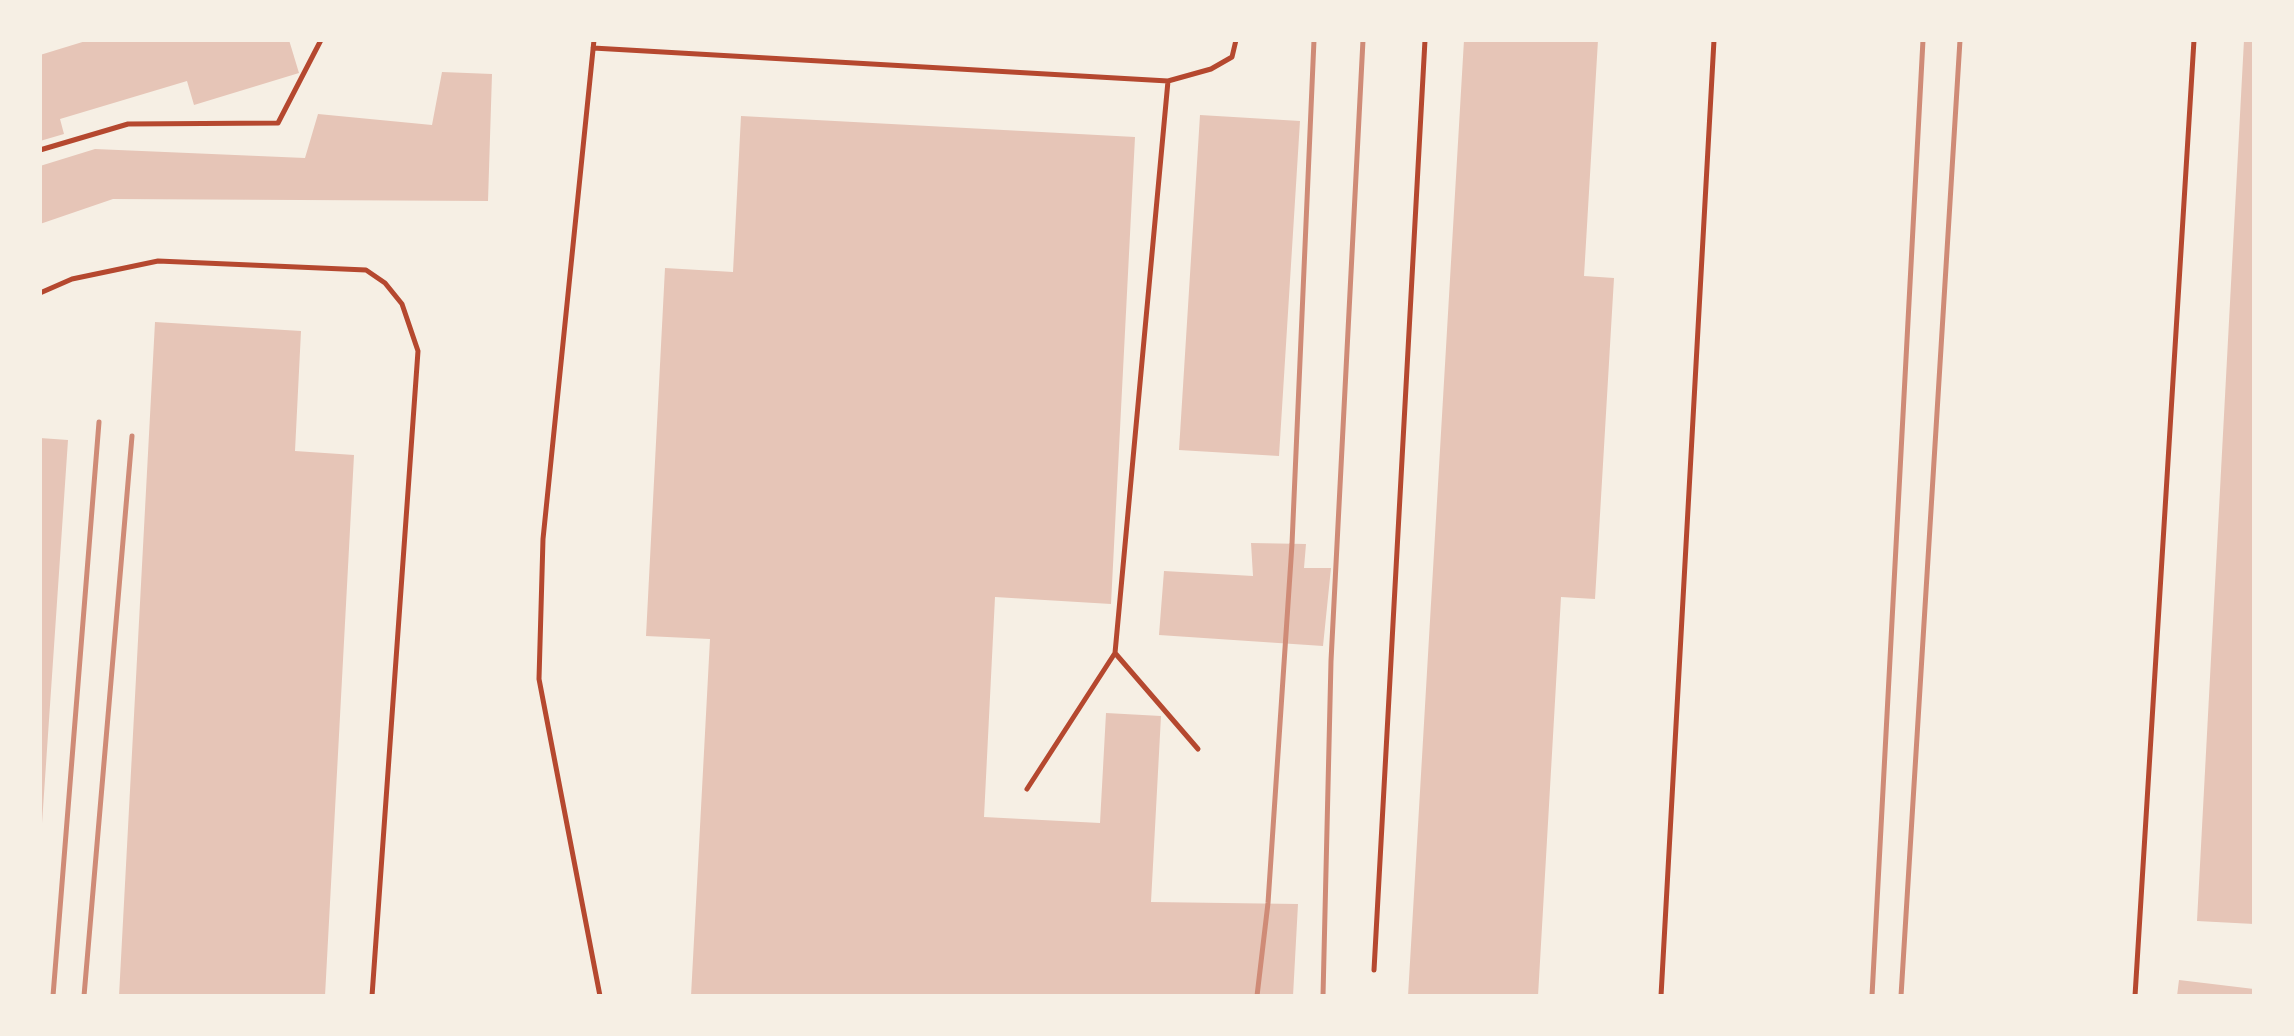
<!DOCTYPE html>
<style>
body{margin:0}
#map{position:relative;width:2294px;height:1036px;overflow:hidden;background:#f6efe4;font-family:Barlow,sans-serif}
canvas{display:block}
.frame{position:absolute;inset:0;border:42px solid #f6efe4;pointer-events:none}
</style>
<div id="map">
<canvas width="2294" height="1036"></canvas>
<div class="frame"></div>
</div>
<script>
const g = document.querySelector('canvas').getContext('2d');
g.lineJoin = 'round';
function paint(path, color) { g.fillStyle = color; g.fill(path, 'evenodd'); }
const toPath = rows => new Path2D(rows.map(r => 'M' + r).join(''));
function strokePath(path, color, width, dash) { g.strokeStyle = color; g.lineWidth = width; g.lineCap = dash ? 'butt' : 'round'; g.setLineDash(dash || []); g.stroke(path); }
paint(toPath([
 [89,40,289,40,299,73,194,105,187,81,60,119,64,134,40,141,40,55],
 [1464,40,1598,40,1584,276,1614,278,1595,599,1561,597,1538,996,1408,996],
 [2244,40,2254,40,2254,924,2197,921],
 [442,72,492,74,488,201,113,199,40,224,40,166,95,149,305,158,318,114,432,125],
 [1200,115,1300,121,1279,456,1179,450],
 [741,116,1135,137,1111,604,995,597,984,817,1100,823,1106,713,1161,716,1151,902,1298,904,1293,996,691,996,710,639,646,636,665,268,733,272],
 [155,322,301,331,295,451,354,455,325,996,119,996],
 [40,438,68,440,42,823,40,822],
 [1251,543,1306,544,1304,568,1331,568,1323,646,1159,635,1164,571,1253,576],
 [2179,980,2254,989,2254,996,2177,996]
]), '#e6c5b7');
strokePath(toPath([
 [594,40,543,539,539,679,600,996],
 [593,48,1168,81,1211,69,1232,57,1236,40],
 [1168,81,1115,653,1198,749],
 [40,150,128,124,278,123,321,40],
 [40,293,72,279,158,261,366,270,385,283,402,304,418,351,372,996],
 [1027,789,1115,653],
 [1374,970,1425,40],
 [1661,996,1714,40],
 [2135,996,2194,40]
]), '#b5482f', 5);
strokePath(toPath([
 [53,996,99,422],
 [84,996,132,436],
 [1257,996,1268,903,1292,544,1314,40],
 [1323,996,1331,661,1363,40],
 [1872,996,1923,40],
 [1901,996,1960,40]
]), '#cf8b77', 5);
</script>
